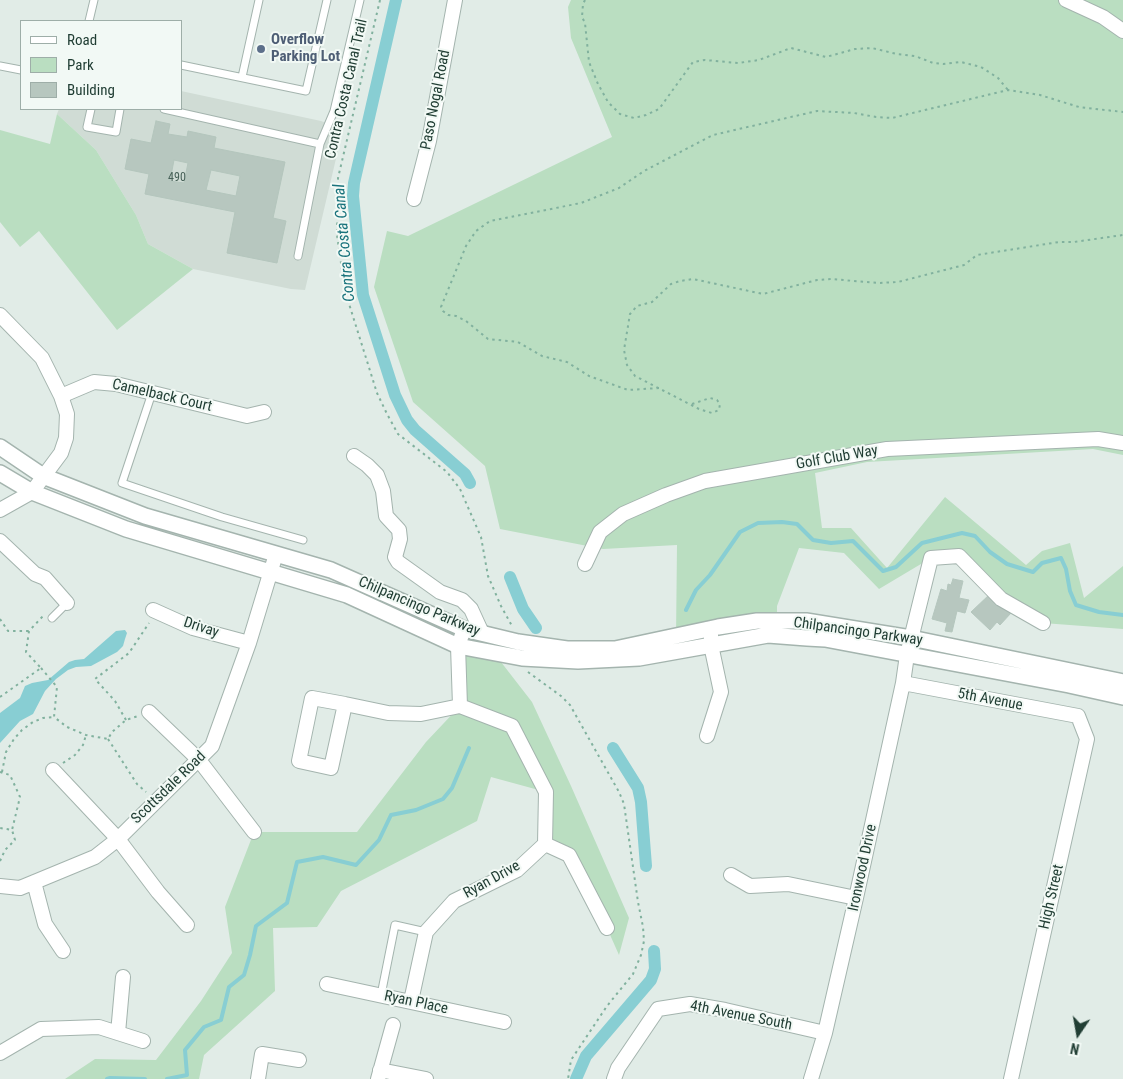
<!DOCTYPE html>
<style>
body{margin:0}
#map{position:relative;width:1123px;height:1079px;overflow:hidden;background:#e1ece7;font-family:"Roboto Condensed",sans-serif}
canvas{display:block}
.legend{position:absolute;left:20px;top:20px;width:162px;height:90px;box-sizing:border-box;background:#f2f9f5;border:1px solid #9eaea8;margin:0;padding:6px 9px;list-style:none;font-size:15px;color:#213e34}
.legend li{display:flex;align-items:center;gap:10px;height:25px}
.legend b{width:25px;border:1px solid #9eaea8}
.north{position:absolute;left:1053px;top:1009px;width:50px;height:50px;-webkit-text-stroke:4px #f2f9f5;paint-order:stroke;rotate:192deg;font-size:14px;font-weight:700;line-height:20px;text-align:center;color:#213e34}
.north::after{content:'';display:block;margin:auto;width:18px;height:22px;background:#213e34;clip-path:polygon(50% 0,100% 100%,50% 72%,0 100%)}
</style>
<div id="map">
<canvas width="1123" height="1079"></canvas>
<ul class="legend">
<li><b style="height:6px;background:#fff"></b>Road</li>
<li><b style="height:14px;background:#badec1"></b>Park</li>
<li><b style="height:14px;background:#b7c7bf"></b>Building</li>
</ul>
<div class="north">N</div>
</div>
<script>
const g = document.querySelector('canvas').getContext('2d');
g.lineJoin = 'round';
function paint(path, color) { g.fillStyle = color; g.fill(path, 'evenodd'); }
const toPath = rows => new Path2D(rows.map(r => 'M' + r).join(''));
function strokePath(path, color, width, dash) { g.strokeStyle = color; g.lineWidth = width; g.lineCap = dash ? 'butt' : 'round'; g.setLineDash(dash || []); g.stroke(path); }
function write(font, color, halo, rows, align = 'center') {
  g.font = font + ' "Roboto Condensed",sans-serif'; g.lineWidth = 4; g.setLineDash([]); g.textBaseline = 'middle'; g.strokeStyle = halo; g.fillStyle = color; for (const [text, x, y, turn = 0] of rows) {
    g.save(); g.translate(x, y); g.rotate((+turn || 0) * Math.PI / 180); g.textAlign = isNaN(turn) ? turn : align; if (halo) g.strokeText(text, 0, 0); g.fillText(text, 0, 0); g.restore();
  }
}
paint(toPath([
 [181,91,321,121,343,129,305,290,291,289,193,269,148,244,136,215,96,150,57,114,59,109,181,109]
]), '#d0dcd5');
paint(toPath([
 [571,0,1123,0,1123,455,1093,449,867,462,815,473,822,528,851,528,887,568,945,497,1026,565,1042,551,1070,543,1084,598,1123,566,1123,629,1043,623,1024,613,959,556,931,558,879,589,844,553,799,548,777,606,777,621,676,638,677,545,603,549,500,529,485,466,413,402,374,287,387,231,408,236,612,137,571,38,568,7],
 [57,114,96,150,136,215,148,244,193,269,117,330,39,231,20,247,0,222,0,130,50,144],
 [458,646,494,653,532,702,571,786,629,918,619,955,607,928,569,856,545,844,546,792,491,777,477,821,341,891,317,927,273,928,275,991,204,1055,199,1079,65,1079,95,1059,156,1060,201,1001,232,953,225,907,254,832,357,832,426,742,460,706]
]), '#badec1');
paint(toPath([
 [125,630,127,633,125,639,123,646,117,652,91,666,76,667,68,670,56,679,45,691,33,714,20,721,0,743,0,713,20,698,25,686,32,683,48,680,69,662,75,660,84,659,116,631]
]), '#88ced3');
strokePath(toPath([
 [686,610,696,590,710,575,740,532,758,523,782,522,797,524,813,540,831,543,853,541,883,571,896,567,922,543,962,533,975,536,990,552,1007,564,1033,572,1042,563,1061,558,1066,569,1070,591,1076,605,1099,612,1123,615],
 [107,1079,110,1078,145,1079],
 [167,1079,187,1075,185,1050,204,1027,221,1020,229,987,244,975,250,955,256,926,287,903,297,862,323,857,356,865,379,840,391,815,416,810,443,799,452,788,469,748]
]), '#88ced3', 4);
strokePath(toPath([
 [396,0,354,183,353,196,363,295,395,395,407,420,415,430,465,474,470,483],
 [510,577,523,609,536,628],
 [613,748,638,788,641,802,646,866],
 [576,1079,586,1056,651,980,655,969,654,951]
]), '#88ced3', 12);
const building = toPath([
 [156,121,170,124,168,134,187,137,188,131,216,137,214,148,285,162,273,218,286,221,277,263,227,253,235,212,145,194,149,174,125,169,131,139,151,143,156,121],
 [174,160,188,163,184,183,170,181,174,160],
 [211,170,240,176,236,196,206,190,211,170],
 [953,579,963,581,959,598,969,600,965,613,957,611,952,632,945,631,947,623,932,619,941,589,947,591,948,584,951,585,953,579],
 [990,594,1011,613,1000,625,997,622,990,630,971,612,990,594]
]);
paint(building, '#b7c7bf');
strokePath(building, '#b4c6bd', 1);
const service = toPath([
 [89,21,94,0],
 [181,65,306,91,327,0],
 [0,66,21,70],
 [242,77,259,0],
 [91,109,87,127,116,132,120,109],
 [164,109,320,144,298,256],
 [320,144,334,111,360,0],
 [152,393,122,483,222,517,303,540],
 [52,618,67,603],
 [381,995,395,925,426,932]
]);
const minor = toPath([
 [1066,0,1103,17,1123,31],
 [414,199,429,141,455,0],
 [0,315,42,358,61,396,67,414,66,438,61,453,32,492,0,510],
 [61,396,94,382,116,384,247,416,264,412],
 [354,456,367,465,377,475,383,491,386,516,399,530,400,539,395,557,398,562,440,592,462,600,471,609,482,633],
 [0,541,35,574,45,578,67,603],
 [585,564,600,532,623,514,666,495,705,481,887,449,1098,439,1123,443],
 [153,610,193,628,249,643],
 [903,683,1078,716,1087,739,1011,1079],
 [345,704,331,768,299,761,312,698,345,704,388,713,421,714,460,706,512,726,546,792,545,844,517,870,454,901,426,932,411,1001],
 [460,706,458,646,464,629],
 [149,712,199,760,254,832],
 [707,736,721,692,711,645,711,629],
 [53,770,118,839,158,892,187,925],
 [545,844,569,855,607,928],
 [731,875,750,886,788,884,856,898],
 [34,882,45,924,63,951],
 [0,886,20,888,95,857,118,839,212,746,249,643,276,554],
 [327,984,504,1022],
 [118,1033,123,977],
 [0,1053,41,1029,99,1027,143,1041],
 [380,1070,426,1079],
 [258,1079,262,1054,299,1060],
 [378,1079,393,1025],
 [614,1079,618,1068,658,1009,690,1004,725,1010,825,1033],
 [811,1079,825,1033,856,898,903,683,907,655,931,558,959,556,1001,599,1043,623]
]);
const tertiary = toPath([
 [0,447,43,476,145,516,331,570,464,629,518,642,567,649,615,649,718,627,757,621,806,621,911,638,1123,682],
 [0,473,32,492,126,529,347,595,458,646,522,658,578,661,639,658,768,635,807,638,825,639,1069,685,1123,697]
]);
strokePath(service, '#a4b4ae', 9);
strokePath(minor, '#a4b4ae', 16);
strokePath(tertiary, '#a4b4ae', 18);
strokePath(toPath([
 [380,0,338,178,337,235,345,291,377,393,387,414,398,434,447,472,460,489,481,537,488,576,501,606,512,626],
 [585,0,583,4,582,17,585,23,589,62,598,84,608,102,620,114,634,118,646,115,659,109,693,62,705,60,738,63,759,60,791,48,826,57,855,49,872,48,897,54,915,56,933,63,943,64,961,62,981,67,998,78,1008,90],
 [659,388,628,390,589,376,567,362,542,356,518,342,488,339,466,321,456,316,448,315,443,311,441,307,448,290,466,246,476,231,490,221,581,203,619,188,644,171,713,135,817,111,854,113,876,117,892,118,1008,90,1040,95,1079,107,1123,112],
 [692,404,710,398,717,400,720,404,719,410,712,413,699,409,635,376,627,365,624,350,630,314,637,306,652,302,671,284,680,281,693,279,763,294,817,280,831,279,878,283,898,282,964,265,977,255,1059,242,1074,242,1123,235],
 [0,619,8,631,29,631],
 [41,668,57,687,54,717,67,727,86,735,108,739,112,732,126,720,138,716],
 [528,672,561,696,570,705,619,792,624,804,638,902,643,927,644,941,641,955,633,974,607,1006,571,1060,568,1079],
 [0,697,41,668,26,652,29,631,44,615],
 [126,720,115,701,95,679,129,653,149,623],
 [108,739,137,784,146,792],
 [63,763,75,755,83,745,86,735],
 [0,772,10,775,20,797,12,830,0,828],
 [2,772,6,752,14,739,22,730,33,722,43,718,54,717],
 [0,861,5,850,15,840,12,830]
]), '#81b19e', 2, [2.5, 4]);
strokePath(service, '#fff', 7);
strokePath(minor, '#fff', 14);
strokePath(tertiary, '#fff', 15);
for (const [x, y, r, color] of [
 [261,49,5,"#5c6f8a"]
]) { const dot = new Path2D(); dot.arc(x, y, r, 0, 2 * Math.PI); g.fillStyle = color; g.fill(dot); strokePath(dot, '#f2f9f5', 2); }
write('12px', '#466057', null, [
 ["490",177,178]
]);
write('bold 15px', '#4e5e75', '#f2f9f5', [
 ["Overflow",271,40],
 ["Parking Lot",271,57]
], 'left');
write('15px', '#213e34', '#f2f9f5', [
 ["Contra Costa Canal Trail",347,89,-77],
 ["Paso Nogal Road",436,100,-79],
 ["Camelback Court",162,396,13],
 ["Golf Club Way",837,458,-10],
 ["Chilpancingo Parkway",419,607,23],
 ["Drivay",201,628,18],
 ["Chilpancingo Parkway",858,632,8],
 ["5th Avenue",990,700,11],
 ["Scottsdale Road",169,788,-44],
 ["Ironwood Drive",863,868,-78],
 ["Ryan Drive",492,880,-29],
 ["High Street",1052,897,-77],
 ["Ryan Place",416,1003,12],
 ["4th Avenue South",741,1016,11]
]);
write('italic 16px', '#19737c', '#f2f9f5', [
 ["Contra Costa Canal",345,243,-95]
]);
</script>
